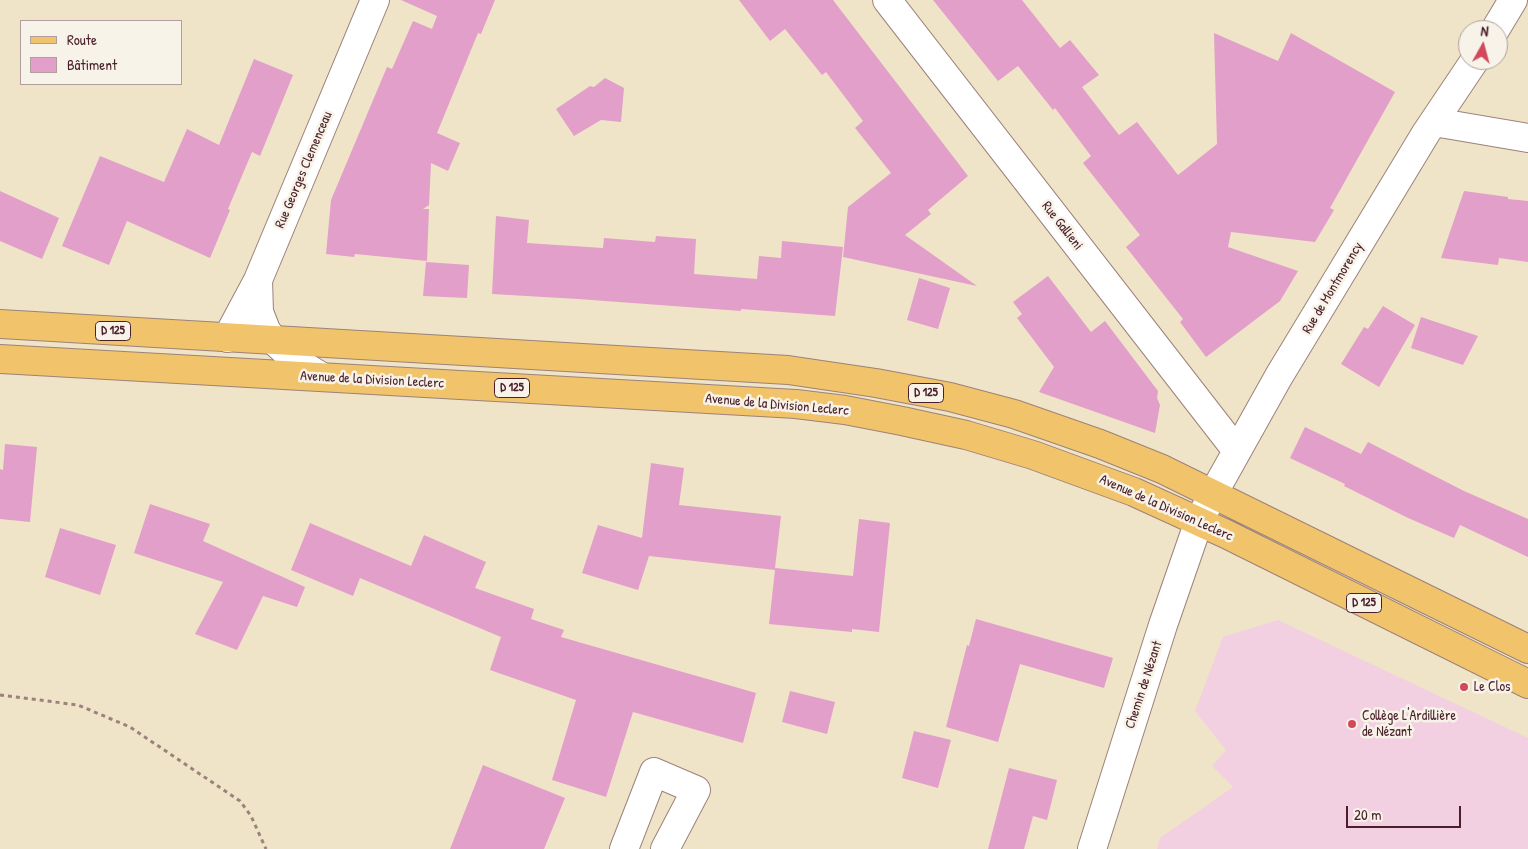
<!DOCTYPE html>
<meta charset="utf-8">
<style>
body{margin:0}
#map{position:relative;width:1528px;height:849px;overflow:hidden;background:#efe4c8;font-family:"Patrick Hand",sans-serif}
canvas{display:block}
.legend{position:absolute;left:20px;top:20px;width:162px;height:65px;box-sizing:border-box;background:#f7f3e8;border:1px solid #b29e9c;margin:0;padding:6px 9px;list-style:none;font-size:15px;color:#4a1f2b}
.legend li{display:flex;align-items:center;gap:10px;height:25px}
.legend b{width:25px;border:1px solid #b29e9c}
.north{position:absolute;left:1458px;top:20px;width:50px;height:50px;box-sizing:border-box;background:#f7f3e8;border:1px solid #b29e9c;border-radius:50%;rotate:7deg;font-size:14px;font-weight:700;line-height:20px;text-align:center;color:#4a1f2b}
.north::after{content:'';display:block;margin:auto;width:18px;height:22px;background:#d1495b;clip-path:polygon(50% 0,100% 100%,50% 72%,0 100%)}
.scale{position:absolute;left:1346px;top:806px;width:115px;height:22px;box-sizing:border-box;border:2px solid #4a1f2b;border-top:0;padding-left:6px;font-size:15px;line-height:18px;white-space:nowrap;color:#4a1f2b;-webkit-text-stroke:4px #f7f3e8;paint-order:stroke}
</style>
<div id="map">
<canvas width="1528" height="849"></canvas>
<ul class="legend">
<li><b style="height:6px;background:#f1c36a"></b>Route</li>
<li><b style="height:14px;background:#e29fca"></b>Bâtiment</li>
</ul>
<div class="north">N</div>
<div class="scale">20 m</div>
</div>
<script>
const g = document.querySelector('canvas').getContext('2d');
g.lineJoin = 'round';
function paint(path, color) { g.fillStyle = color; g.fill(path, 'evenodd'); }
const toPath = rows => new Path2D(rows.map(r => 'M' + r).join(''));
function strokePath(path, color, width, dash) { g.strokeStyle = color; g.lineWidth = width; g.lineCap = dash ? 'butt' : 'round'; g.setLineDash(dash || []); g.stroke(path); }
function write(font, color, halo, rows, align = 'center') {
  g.font = font + ' "Patrick Hand",sans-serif'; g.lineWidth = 5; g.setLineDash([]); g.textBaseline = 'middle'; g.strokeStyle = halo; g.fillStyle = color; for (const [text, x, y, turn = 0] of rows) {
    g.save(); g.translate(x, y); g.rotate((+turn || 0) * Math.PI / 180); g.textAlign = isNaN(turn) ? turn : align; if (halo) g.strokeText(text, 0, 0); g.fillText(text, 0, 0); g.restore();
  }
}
paint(toPath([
 [1278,620,1528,738,1528,849,1157,849,1160,838,1233,787,1212,766,1226,750,1195,711,1223,637]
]), '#f2cfe1');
paint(toPath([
 [401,0,495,0,481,34,478,33,437,133,460,143,448,171,431,163,429,205,423,209,429,209,427,261,355,254,354,257,326,254,331,200,387,67,392,69,413,21,432,29,437,16],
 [739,0,833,0,968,176,928,210,931,214,905,235,977,286,843,257,848,207,891,173,855,128,863,121,826,72,822,75,785,29,770,41],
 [933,0,1022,0,1060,48,1070,40,1099,75,1082,87,1119,135,1137,122,1178,175,1217,144,1214,33,1278,61,1291,33,1395,92,1330,208,1334,210,1315,242,1231,232,1228,247,1298,271,1280,301,1206,357,1180,322,1183,319,1126,247,1140,235,1083,163,1091,156,1055,108,1053,110,1018,66,998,81],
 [254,59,293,75,260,156,252,152,228,209,230,210,210,258,127,221,109,265,62,246,100,156,164,182,187,129,219,145],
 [605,78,624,88,621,122,601,120,574,136,556,109,590,86,594,87],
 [0,191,59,218,42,259,0,241],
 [1464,191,1508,197,1508,199,1528,201,1528,262,1499,258,1498,265,1441,258],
 [496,216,529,220,527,243,603,248,604,238,655,242,656,236,696,239,694,274,757,279,759,256,781,258,782,241,843,247,835,316,741,309,741,311,578,299,492,294],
 [426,262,469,265,467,298,423,296],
 [1048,276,1091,332,1105,321,1158,391,1157,398,1160,405,1155,433,1039,392,1054,367,1017,318,1022,314,1013,302],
 [919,278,950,288,938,329,907,320],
 [1383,306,1415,325,1379,387,1341,364,1364,327,1368,329],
 [1421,317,1478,336,1463,365,1411,348],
 [1305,427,1361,454,1368,442,1464,491,1528,519,1528,557,1460,525,1454,538,1406,517,1344,486,1345,484,1290,458],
 [5,444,37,447,30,522,0,519,0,469,3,470],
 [651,463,684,468,679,505,781,516,775,568,853,576,859,519,890,523,879,632,852,629,852,632,769,624,775,570,649,556,638,590,582,573,598,525,642,538],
 [150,504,210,524,203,541,305,587,297,607,263,596,237,650,195,634,223,582,134,553],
 [310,523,411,566,424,535,486,562,475,588,534,609,531,619,564,630,561,637,756,693,743,743,633,712,606,797,552,780,576,700,490,670,501,637,360,578,353,596,291,570],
 [60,528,116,545,100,595,45,577],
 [976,619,1113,658,1104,688,1020,664,998,742,946,727,967,645,969,646],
 [790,691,835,702,827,734,782,722],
 [914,731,951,740,938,788,902,778],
 [483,765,565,798,544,849,450,849],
 [1009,768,1057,780,1047,820,1033,816,1024,849,988,849]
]), '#e29fca');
const minor = toPath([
 [887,0,1237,451],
 [1495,30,1513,0],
 [1434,122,1528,138],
 [258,280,259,312,266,330,273,340,296,361,322,377],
 [227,338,258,280,375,0],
 [624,849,654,772,696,790,665,849],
 [1092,849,1163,625,1199,521,1213,494,1279,376,1426,133,1475,60]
]);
const major = toPath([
 [0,324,788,370,876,383,950,397,1014,414,1100,444,1162,469,1528,649],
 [0,359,796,404,845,410,902,421,966,435,1033,455,1134,492,1226,534,1528,684]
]);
strokePath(minor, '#9c827a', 30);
strokePath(major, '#9c827a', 30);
strokePath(toPath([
 [0,695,78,705,130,727,240,801,251,816,266,849]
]), '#9c827a', 3, [4, 4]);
strokePath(minor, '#fff', 28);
strokePath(major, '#f1c36a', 28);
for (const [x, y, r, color] of [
 [1464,687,5,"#d1495b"],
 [1352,724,5,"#d1495b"]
]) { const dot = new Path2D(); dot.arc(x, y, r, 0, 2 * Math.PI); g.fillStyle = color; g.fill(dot); strokePath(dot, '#f7f3e8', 2); }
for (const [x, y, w] of [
 [113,331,35],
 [512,388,35],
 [926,393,35],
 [1364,603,35]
]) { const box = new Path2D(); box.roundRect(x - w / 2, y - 9.5, w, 19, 4); g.fillStyle = '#f7f3e8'; g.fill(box); strokePath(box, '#4a1f2b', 1); }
write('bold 12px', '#4a1f2b', null, [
 ["D 125",113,331],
 ["D 125",512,388],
 ["D 125",926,393],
 ["D 125",1364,603]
]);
write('14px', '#4a1f2b', '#f7f3e8', [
 ["Rue Georges Clemenceau",304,170,-67],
 ["Rue Gallieni",1062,226,52],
 ["Rue de Montmorency",1333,288,-59],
 ["Avenue de la Division Leclerc",372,380,3],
 ["Avenue de la Division Leclerc",777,405,5],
 ["Avenue de la Division Leclerc",1166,508,24],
 ["Chemin de Nézant",1144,685,-72]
]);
write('14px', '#4a1f2b', '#f7f3e8', [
 ["Le Clos",1474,687],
 ["Collège L'Ardillière",1362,716],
 ["de Nézant",1362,732]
], 'left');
</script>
